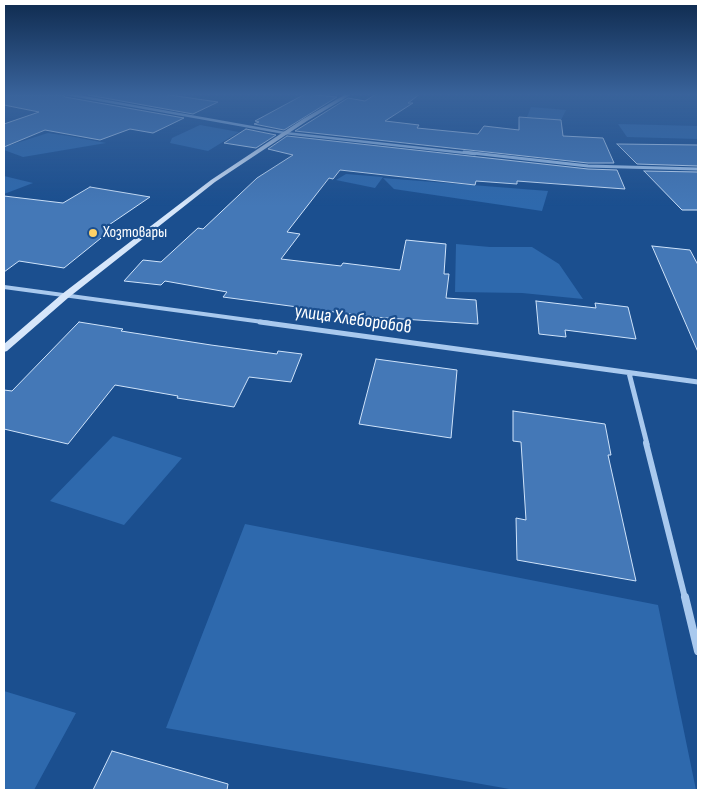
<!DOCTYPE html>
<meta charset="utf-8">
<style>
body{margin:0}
#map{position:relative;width:702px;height:794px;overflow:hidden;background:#1b4f8f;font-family:"Sofia Sans Condensed",sans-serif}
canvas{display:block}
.frame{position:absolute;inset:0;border:5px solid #fff;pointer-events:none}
</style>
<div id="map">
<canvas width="702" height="794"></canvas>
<div class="frame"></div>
</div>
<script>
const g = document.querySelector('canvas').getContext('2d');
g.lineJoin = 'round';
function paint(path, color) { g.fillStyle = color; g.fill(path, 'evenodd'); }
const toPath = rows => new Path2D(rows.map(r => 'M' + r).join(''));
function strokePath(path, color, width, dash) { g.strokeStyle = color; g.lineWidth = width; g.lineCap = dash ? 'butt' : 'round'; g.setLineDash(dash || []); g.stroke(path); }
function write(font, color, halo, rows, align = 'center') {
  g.font = font + ' "Sofia Sans Condensed",sans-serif'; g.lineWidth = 4.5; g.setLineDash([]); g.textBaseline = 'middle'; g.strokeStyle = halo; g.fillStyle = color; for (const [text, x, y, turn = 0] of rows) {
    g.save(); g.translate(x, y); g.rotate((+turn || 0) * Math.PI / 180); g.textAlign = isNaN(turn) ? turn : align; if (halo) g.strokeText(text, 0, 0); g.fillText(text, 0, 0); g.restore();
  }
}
paint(toPath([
 [531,107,566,110,561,120,527,117],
 [618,124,698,126,698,139,627,137],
 [200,125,239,132,208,151,170,143,172,138],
 [48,133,69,136,106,143,23,157,4,150,4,147],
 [346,174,383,177,375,188,336,180],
 [4,176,33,183,4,194],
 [383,178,548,191,542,211,394,189],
 [456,244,490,247,532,247,559,264,583,299,522,293,455,292],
 [113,436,182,458,124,525,50,501],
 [245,524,658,605,696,790,515,790,166,728],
 [4,691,76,713,34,790,4,790]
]), '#2e69ad');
const building = toPath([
 [163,94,218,102,193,114,88,95,163,94],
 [305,94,337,97,284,130,254,124,259,122,255,121,305,94],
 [376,94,420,94,408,103,413,103,385,121,419,125,417,128,478,134,484,126,519,130,519,117,561,120,563,136,603,138,614,163,588,163,295,131,348,98,365,101,376,94],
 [4,95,63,95,65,97,184,118,153,133,130,129,100,140,45,130,4,147,4,124,39,112,4,105,4,95],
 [246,129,276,135,256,148,224,143,246,129],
 [287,136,588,169,617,170,625,189,517,181,517,184,476,181,475,185,340,170,333,179,329,178,287,232,300,234,281,259,341,266,343,263,400,270,406,240,446,244,444,274,449,274,446,298,476,300,478,324,372,317,223,297,227,292,165,281,161,285,124,281,143,260,161,262,198,228,203,229,257,178,293,155,268,149,287,136],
 [617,144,698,145,698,166,637,164,617,144],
 [644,171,698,172,698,210,682,210,644,171],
 [90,187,150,197,103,229,111,230,64,268,19,261,4,272,4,196,63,203,90,187],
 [652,246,690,250,698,265,698,352,652,246],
 [536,301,596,308,595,303,628,307,636,339,565,330,566,337,539,334,536,301],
 [79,322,123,329,121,331,211,345,277,354,278,351,302,354,291,382,249,377,234,407,177,398,178,396,115,385,68,444,4,429,4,390,12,391,79,322],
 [376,359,457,370,451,438,359,424,376,359],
 [513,411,605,424,611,455,608,455,636,581,517,560,516,518,526,520,521,442,513,441,513,411],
 [112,751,228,784,227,790,93,790,112,751]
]);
paint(building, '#4478b7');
strokePath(building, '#cfe3fa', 1);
strokePath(toPath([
 [66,94,285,133,475,154]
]), '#a9c9ee', 2.5);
strokePath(toPath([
 [464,152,588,166,698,169]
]), '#a9c9ee', 3);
strokePath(toPath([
 [4,287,270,323]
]), '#a9c9ee', 4);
strokePath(toPath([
 [260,322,698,382],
 [629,373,647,444]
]), '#a9c9ee', 5);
strokePath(toPath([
 [646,443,685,598]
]), '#a9c9ee', 6);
strokePath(toPath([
 [685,597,698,651]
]), '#a9c9ee', 8);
paint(toPath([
 [346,94,352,94,307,121,215,182,68,298,7,351,4,352,4,344,62,294,211,180,303,119,346,94]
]), '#d6e6fa');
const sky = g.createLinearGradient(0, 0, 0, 206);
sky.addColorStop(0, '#0f2b4f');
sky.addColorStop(0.46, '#39639b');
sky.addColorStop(1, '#39639b00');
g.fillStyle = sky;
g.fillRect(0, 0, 702, 206);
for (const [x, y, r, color] of [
 [93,233,5,"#ffd166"]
]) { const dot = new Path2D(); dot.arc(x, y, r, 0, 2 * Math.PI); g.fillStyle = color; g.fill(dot); strokePath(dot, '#1b4f8f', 2); }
write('16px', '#fff', '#1b4f8f', [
 ["Хозтовары",103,233]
], 'left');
write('19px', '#fff', '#1b4f8f', [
 ["улица Хлеборобов",353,320,8]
]);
</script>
